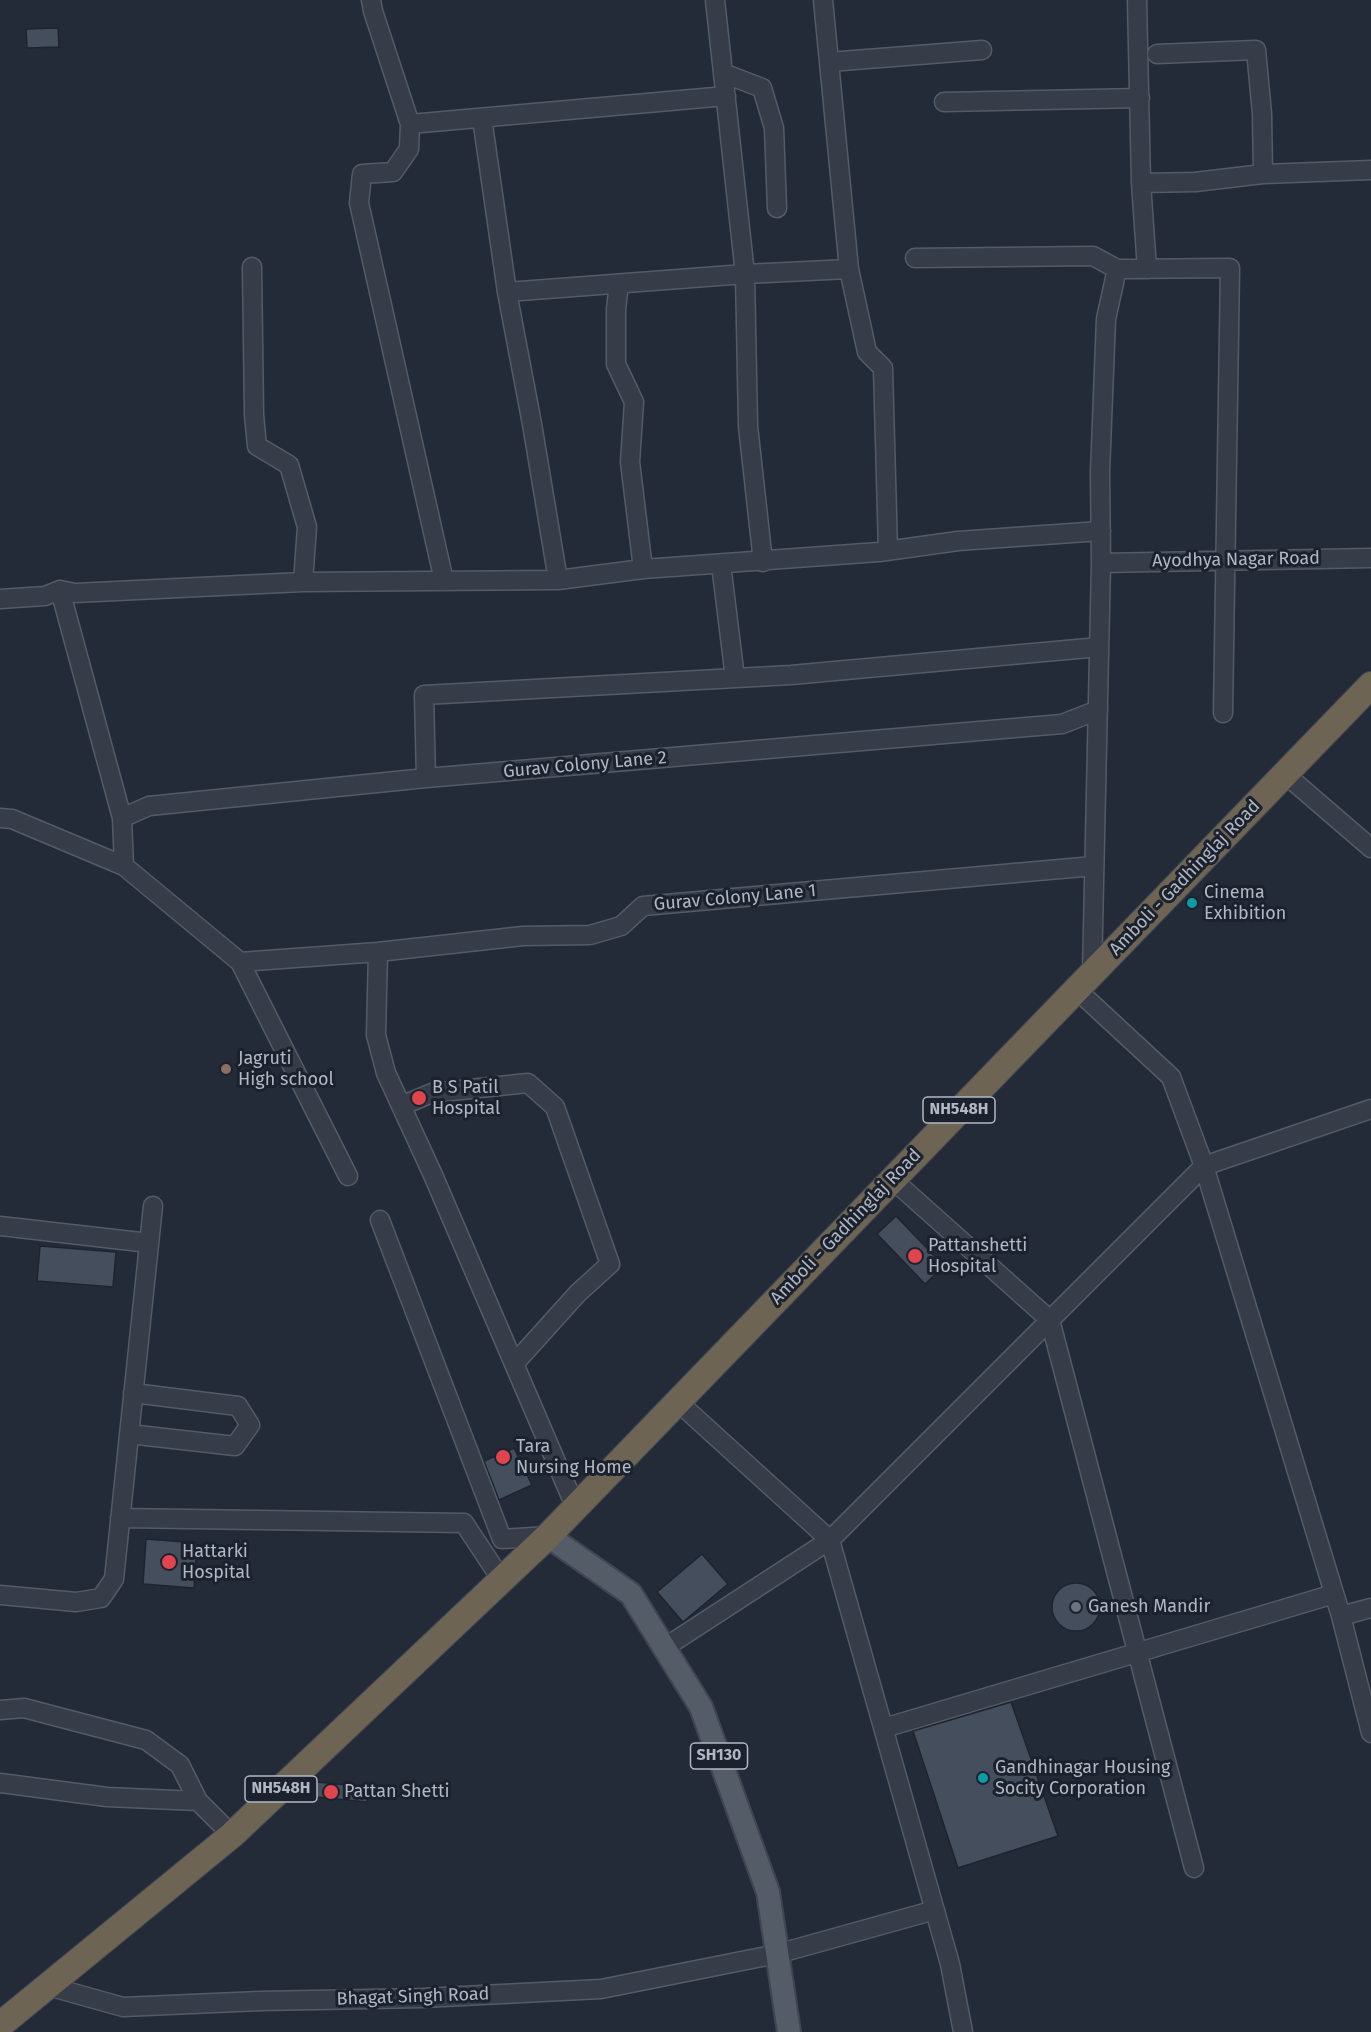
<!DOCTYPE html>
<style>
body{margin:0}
canvas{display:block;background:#232b38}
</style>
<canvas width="1371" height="2032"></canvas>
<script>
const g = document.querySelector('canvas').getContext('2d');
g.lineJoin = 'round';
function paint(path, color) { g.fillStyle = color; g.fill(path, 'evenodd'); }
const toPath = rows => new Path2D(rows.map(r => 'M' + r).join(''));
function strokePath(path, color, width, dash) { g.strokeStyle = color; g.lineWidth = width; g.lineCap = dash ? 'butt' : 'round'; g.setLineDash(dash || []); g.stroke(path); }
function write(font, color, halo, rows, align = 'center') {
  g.font = font + ' "Fira Sans",sans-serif'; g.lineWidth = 6; g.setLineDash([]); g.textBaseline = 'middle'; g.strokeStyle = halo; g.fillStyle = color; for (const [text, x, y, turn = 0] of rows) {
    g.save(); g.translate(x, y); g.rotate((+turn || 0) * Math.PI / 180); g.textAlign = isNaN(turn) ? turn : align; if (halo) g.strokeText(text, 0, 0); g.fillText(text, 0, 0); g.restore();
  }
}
const building = toPath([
 [58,28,59,47,27,48,26,29,58,28],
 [896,1216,944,1266,925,1284,877,1234,896,1216],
 [40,1246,116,1252,113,1287,37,1281,40,1246],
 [514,1448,532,1485,499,1500,484,1461,514,1448],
 [146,1539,197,1543,194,1588,143,1584,146,1539],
 [702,1554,728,1584,683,1622,657,1592,702,1554],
 '1052 1607a24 24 0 1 1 48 0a24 24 0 1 1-48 0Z',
 [1011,1702,1058,1836,958,1868,913,1731,1011,1702],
 [317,1782,368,1787,367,1802,316,1797,317,1782]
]);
paint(building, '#444e5c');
strokePath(building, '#1e242f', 1.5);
const minor = toPath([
 [371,0,373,11,410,124,409,149,393,172,362,174,359,203,444,581],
 [715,0,745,274,748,426,763,562],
 [823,0,849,269,867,352,883,368,888,551],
 [1137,0,1141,183,1147,269],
 [1157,54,1256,50,1262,114,1263,174],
 [829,62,982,50],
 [723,73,762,88,774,128,777,208],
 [944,102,1140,98],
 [482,118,507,292,532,424,558,580],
 [410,124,726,96],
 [1141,183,1195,182,1263,174,1371,170],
 [915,258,1093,256,1117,269],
 [252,267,254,415,257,446,289,465,307,527,303,582],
 [619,284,616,309,616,364,634,402,630,462,643,569],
 [507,292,745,274,849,269],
 [1101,563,1371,558],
 [721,564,735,678],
 [60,590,122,818],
 [0,599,45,596,60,590,75,593,303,582,558,580,643,569,879,552,958,541,1101,531],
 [1285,774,1371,848],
 [426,778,424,695,791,675,1099,647],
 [0,818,12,819,124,866,240,962,348,1176],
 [124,866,122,818,149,806,426,778,1062,724,1098,710],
 [378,952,376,1035,386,1073,433,1175,575,1506],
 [240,962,378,952,523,936,590,935,621,926,643,906,1094,866],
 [1092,974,1101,563,1100,472,1106,319,1117,269,1230,268,1223,713],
 [1077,990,1171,1077,1204,1166,1341,1616,1371,1733],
 [401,1106,432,1093,528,1083,555,1107,610,1264,578,1293,514,1364],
 [892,1179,1050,1320,1204,1166,1371,1109],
 [380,1220,502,1539,548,1536],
 [0,1226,149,1243],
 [1050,1320,1194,1868],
 [677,1401,830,1540,950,1964,963,2032],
 [129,1434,235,1446,250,1425,238,1406,133,1393],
 [120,1518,464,1523,501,1579],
 [0,1595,76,1602,101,1598,114,1579,153,1206],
 [1341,1616,1371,1608],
 [664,1648,830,1540,1050,1320],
 [0,1710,24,1708,146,1740,180,1765,198,1801,232,1835],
 [884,1728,1334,1594],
 [0,1783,107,1797,198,1801],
 [48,1986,123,2007,260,2001,423,1998,601,1989,777,1954,935,1910]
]);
const major = toPath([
 [548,1536,631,1594,701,1707,768,1892,789,2032]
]);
const highway = toPath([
 [0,2025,232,1835,548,1536,1371,685]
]);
strokePath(minor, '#545b66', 21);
strokePath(major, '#404651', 26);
strokePath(highway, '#414853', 28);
strokePath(minor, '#363d48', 18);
strokePath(major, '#545c68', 22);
strokePath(highway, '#6e6454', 26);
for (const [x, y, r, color] of [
 [1192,903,6,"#0f9aa8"],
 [226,1069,6,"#8d6e63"],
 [419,1098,8,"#e0444e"],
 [915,1256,8,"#e0444e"],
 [503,1457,8,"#e0444e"],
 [169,1562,8,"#e0444e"],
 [1076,1607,6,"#6b7280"],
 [983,1778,6,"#0f9aa8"],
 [331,1792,8,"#e0444e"]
]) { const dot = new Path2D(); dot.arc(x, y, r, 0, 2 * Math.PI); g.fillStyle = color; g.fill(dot); strokePath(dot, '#1c222d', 2); }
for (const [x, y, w] of [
 [959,1110,72],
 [719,1756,57],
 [281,1789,72]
]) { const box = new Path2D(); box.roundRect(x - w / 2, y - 13, w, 26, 4.5); g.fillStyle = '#1c222d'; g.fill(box); strokePath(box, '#b1b8c4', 1.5); }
write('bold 16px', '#b1b8c4', null, [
 ["NH548H",959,1110],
 ["SH130",719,1756],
 ["NH548H",281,1789]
]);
write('18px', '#b1b8c4', '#1c222d', [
 ["Ayodhya Nagar Road",1236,560,-1],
 ["Gurav Colony Lane 2",585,765,-5],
 ["Amboli - Gadhinglaj Road",1185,878,-46],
 ["Gurav Colony Lane 1",735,898,-5],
 ["Amboli - Gadhinglaj Road",846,1227,-46],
 ["Bhagat Singh Road",413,1997,-2]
]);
write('18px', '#b1b8c4', '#1c222d', [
 ["Cinema",1204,893],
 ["Exhibition",1204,914],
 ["Jagruti",238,1059],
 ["High school",238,1080],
 ["B S Patil",432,1088],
 ["Hospital",432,1109],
 ["Pattanshetti",928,1246],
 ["Hospital",928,1267],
 ["Tara",516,1447],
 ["Nursing Home",516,1468],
 ["Hattarki",182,1552],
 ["Hospital",182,1573],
 ["Ganesh Mandir",1088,1607],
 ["Gandhinagar Housing",995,1768],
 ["Socity Corporation",995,1789],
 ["Pattan Shetti",344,1792]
], 'left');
</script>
